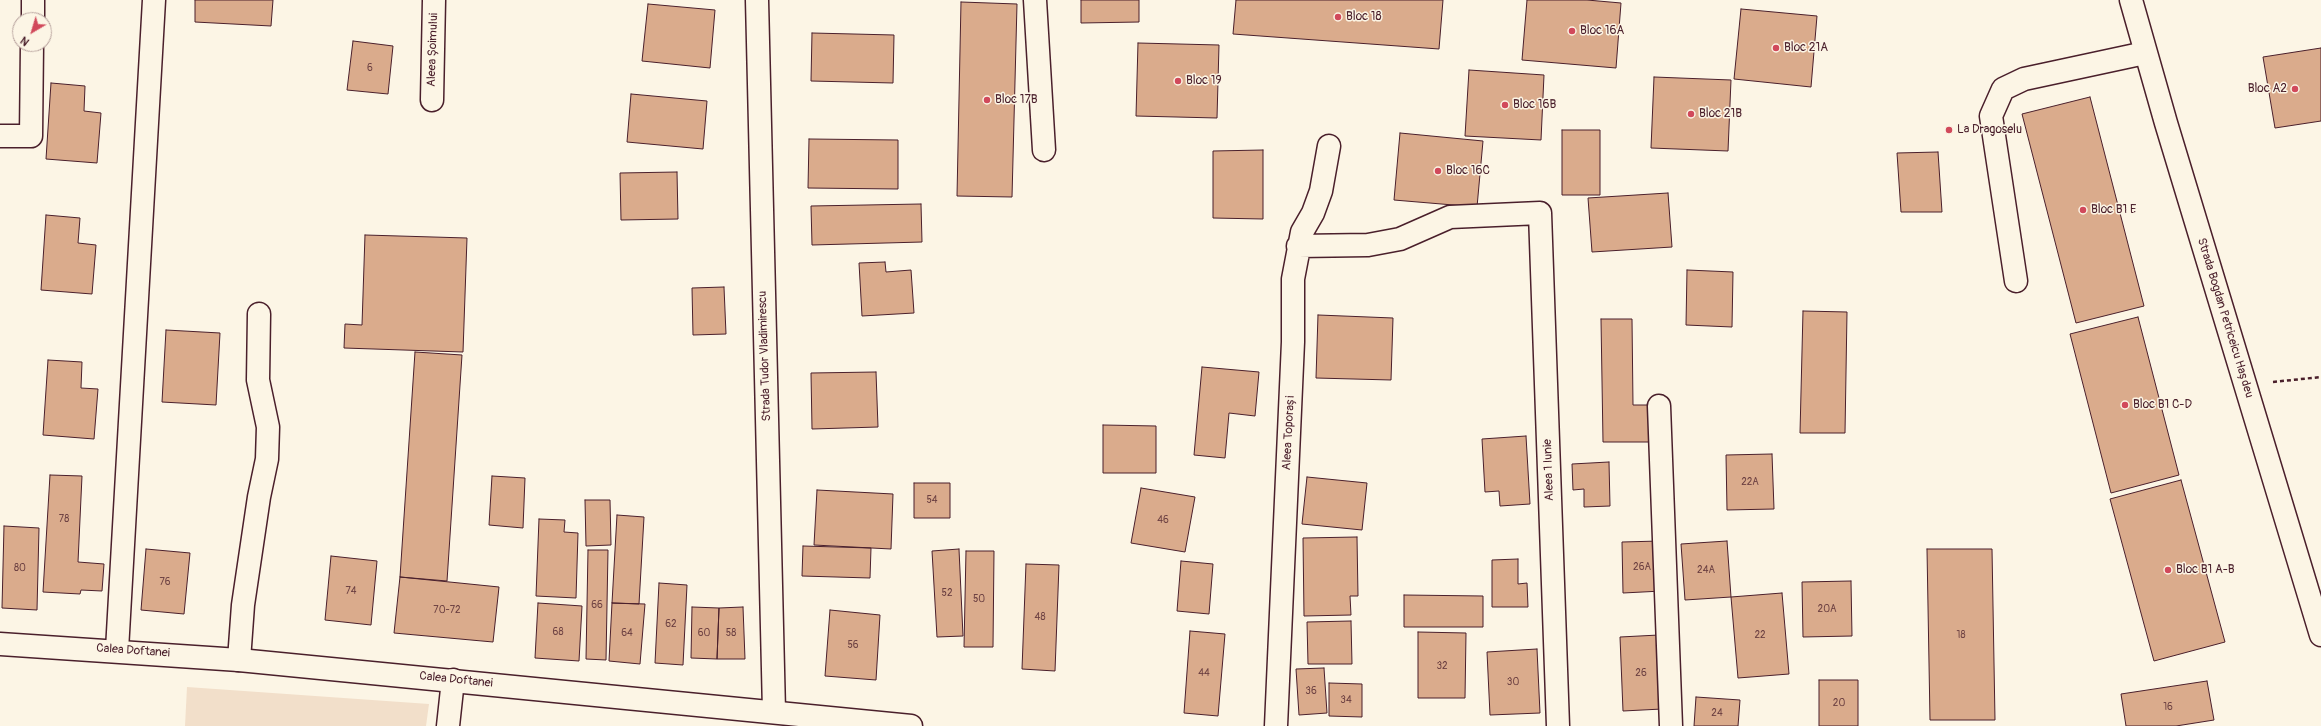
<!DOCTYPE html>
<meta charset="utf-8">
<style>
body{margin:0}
#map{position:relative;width:2321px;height:726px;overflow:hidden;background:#fcf5e5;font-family:Pangolin,sans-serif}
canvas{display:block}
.north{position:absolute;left:12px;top:12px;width:40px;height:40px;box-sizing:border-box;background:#fcf5e5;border:1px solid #b59f9b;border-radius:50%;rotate:218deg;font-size:11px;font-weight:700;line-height:16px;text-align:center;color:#4a1f2b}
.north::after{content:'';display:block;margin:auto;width:14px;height:18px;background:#d1495b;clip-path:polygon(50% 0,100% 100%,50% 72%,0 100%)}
</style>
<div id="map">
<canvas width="2321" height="726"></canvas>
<div class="north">N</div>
</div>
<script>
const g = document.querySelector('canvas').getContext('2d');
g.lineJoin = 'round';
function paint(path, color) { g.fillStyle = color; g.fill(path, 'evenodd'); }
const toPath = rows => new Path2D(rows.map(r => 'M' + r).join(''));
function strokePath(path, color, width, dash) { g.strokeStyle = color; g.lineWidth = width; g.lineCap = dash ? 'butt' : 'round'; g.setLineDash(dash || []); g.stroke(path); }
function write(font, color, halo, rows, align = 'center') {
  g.font = font + ' Pangolin,sans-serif'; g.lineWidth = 3; g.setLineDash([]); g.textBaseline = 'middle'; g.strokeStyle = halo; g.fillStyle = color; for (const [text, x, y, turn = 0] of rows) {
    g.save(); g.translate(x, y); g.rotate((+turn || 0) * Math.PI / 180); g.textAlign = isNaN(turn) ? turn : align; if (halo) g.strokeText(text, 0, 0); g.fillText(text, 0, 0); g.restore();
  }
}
paint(toPath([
 [187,687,429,704,426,726,185,726]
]), '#f2dfca');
const building = toPath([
 [195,0,273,0,271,26,195,22,195,0],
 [1081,0,1139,0,1139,22,1081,23,1081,0],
 [1236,0,1443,0,1439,49,1233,34,1236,0],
 [1527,0,1587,0,1621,3,1616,68,1522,60,1527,0],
 [961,2,1017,4,1012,197,957,196,961,2],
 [648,4,715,10,710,68,642,61,648,4],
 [1741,9,1817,16,1811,87,1734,79,1741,9],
 [812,33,894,35,893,83,811,81,812,33],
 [353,41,393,46,388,94,347,90,353,41],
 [1138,43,1219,45,1217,118,1136,116,1138,43],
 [2321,48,2321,121,2275,128,2263,57,2321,48],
 [1469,70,1544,75,1541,140,1465,136,1469,70],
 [1654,77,1731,80,1728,151,1651,148,1654,77],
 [51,83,85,86,84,111,101,113,97,163,46,159,51,83],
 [631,94,707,101,703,149,627,142,631,94],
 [2090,97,2144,306,2076,323,2022,114,2090,97],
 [1562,130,1600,130,1600,195,1562,195,1562,130],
 [1400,133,1483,141,1477,207,1394,200,1400,133],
 [809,139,898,140,898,189,808,188,809,139],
 [1263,150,1263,219,1213,218,1213,151,1263,150],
 [1938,152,1942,212,1901,212,1897,153,1938,152],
 [677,172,678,219,621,220,620,173,677,172],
 [1668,193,1672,247,1592,252,1588,198,1668,193],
 [921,204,922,242,812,245,811,206,921,204],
 [46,215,80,218,78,243,96,245,92,294,41,290,46,215],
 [365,235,467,238,463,352,344,348,345,324,362,325,365,235],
 [885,262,886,272,911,270,914,313,862,316,859,263,885,262],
 [1687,270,1733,272,1732,327,1686,325,1687,270],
 [724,287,726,334,693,335,692,288,724,287],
 [1803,311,1847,312,1845,433,1800,433,1803,311],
 [1318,315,1393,318,1391,380,1316,378,1318,315],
 [2138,317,2179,475,2111,493,2070,334,2138,317],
 [1601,319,1632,319,1633,405,1649,405,1649,442,1603,442,1601,319],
 [166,330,220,333,216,405,162,402,166,330],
 [415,352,462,355,447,581,400,577,415,352],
 [48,360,82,362,81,388,98,389,94,439,43,435,48,360],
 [1202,367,1259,372,1255,416,1229,413,1225,458,1194,455,1202,367],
 [876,372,878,427,812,429,811,373,876,372],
 [1103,425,1156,426,1156,473,1103,473,1103,425],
 [1526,436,1530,504,1500,506,1499,491,1485,492,1482,439,1526,436],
 [1772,454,1774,509,1727,510,1726,455,1772,454],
 [1609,462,1610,506,1584,507,1584,489,1573,490,1572,464,1609,462],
 [50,475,82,476,78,562,104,564,102,591,81,590,80,594,43,592,50,475],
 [492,476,525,478,523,528,489,525,492,476],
 [1307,477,1367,483,1362,530,1302,524,1307,477],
 [2181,480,2225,642,2154,661,2110,499,2181,480],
 [914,483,950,483,950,518,914,518,914,483],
 [1141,488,1195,497,1185,552,1131,543,1141,488],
 [817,490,893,494,891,549,814,545,817,490],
 [585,500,610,500,611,545,586,546,585,500],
 [617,515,644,517,639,604,612,603,617,515],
 [539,519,565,520,564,532,578,533,576,598,536,596,539,519],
 [4,526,39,528,37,610,2,608,4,526],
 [1357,537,1358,596,1350,596,1351,615,1304,616,1303,538,1357,537],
 [1660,541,1662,591,1623,593,1622,542,1660,541],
 [1727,541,1731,597,1685,600,1681,544,1727,541],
 [803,546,871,548,870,578,802,576,803,546],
 [146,549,190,553,184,614,141,610,146,549],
 [959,549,963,636,937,637,932,551,959,549],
 [1927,549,1992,549,1995,720,1930,720,1927,549],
 [588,550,608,550,606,660,586,659,588,550],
 [966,551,994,551,993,647,964,647,966,551],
 [331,556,377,561,371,625,325,620,331,556],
 [1518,559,1518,584,1527,583,1528,607,1492,607,1492,560,1518,559],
 [1181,561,1213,564,1209,614,1177,611,1181,561],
 [1026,564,1059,565,1055,671,1022,669,1026,564],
 [400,577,499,587,493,642,394,633,400,577],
 [1851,581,1852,636,1803,637,1802,582,1851,581],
 [659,583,687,585,683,665,655,663,659,583],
 [1782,593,1789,674,1738,678,1731,597,1782,593],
 [1404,595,1483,596,1483,627,1404,627,1404,595],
 [538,603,582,606,579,661,535,658,538,603],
 [612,603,645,604,640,664,609,661,612,603],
 [692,607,719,608,717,659,691,658,692,607],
 [743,607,745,659,717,659,719,608,743,607],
 [830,610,880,615,876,680,825,676,830,610],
 [1351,621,1352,664,1308,664,1307,622,1351,621],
 [1190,631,1225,634,1218,716,1184,713,1190,631],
 [1418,632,1466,633,1465,698,1418,698,1418,632],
 [1659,635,1662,709,1623,711,1620,637,1659,635],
 [1537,649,1540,713,1490,715,1487,652,1537,649],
 [1324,668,1327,713,1299,715,1296,669,1324,668],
 [1819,680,1858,680,1858,726,1819,726,1819,680],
 [2207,681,2214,720,2176,726,2126,726,2121,694,2207,681],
 [1329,683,1362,684,1362,717,1329,716,1329,683],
 [1696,697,1740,700,1738,726,1694,726,1696,697]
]);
paint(building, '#daab8c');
strokePath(building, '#4a1f2b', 1);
const minor = toPath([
 [757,0,774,711],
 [1035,0,1044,150],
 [2131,0,2166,123,2321,635],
 [33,20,33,0],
 [432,100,434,0],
 [0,136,31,136,32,44],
 [1298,246,1368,245,1400,239,1450,217,1540,213,1558,726],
 [2016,281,1991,116,2003,89,2024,79,2145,53],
 [1659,406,1671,726],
 [117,650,154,0],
 [239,660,243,605,259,497,267,459,268,427,258,380,259,314],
 [448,726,453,680],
 [1276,726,1293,342,1293,279,1302,232,1313,213,1321,191,1329,146]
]);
const major = toPath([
 [0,644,239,660,911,726]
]);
strokePath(minor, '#4a1f2b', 25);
strokePath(major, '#4a1f2b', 25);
strokePath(toPath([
 [2273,382,2321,377]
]), '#4a1f2b', 2.5, [4, 3]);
strokePath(minor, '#fcf5e5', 22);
strokePath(major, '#fcf5e5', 22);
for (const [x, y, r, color] of [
 [1338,17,4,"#d1495b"],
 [1572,31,4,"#d1495b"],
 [1776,48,4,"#d1495b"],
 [1178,81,4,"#d1495b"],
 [2295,89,4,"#d1495b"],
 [987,100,4,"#d1495b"],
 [1505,105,4,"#d1495b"],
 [1691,114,4,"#d1495b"],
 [1949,130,4,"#d1495b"],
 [1438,171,4,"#d1495b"],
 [2083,210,4,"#d1495b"],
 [2125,405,4,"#d1495b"],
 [2168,570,4,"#d1495b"]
]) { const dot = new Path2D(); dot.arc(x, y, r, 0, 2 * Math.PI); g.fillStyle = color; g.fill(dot); strokePath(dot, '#fcf5e5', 1.5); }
write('10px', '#6e4243', null, [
 ["6",370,68],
 ["22A",1750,482],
 ["54",932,500],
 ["78",64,519],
 ["46",1163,520],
 ["26A",1642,567],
 ["80",20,568],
 ["24A",1706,570],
 ["76",165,582],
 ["74",351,591],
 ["52",947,593],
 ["50",979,599],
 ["66",597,605],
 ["20A",1827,609],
 ["70-72",447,610],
 ["48",1040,617],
 ["62",671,624],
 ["68",558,632],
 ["64",627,633],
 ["60",704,633],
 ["58",731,633],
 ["22",1760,635],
 ["18",1961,635],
 ["56",853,645],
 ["32",1442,666],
 ["44",1204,673],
 ["26",1641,673],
 ["30",1513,682],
 ["36",1311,691],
 ["34",1346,700],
 ["20",1839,703],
 ["16",2168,707],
 ["24",1717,713]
]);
write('12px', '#4a1f2b', '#fcf5e5', [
 ["Bloc 18",1346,17],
 ["Bloc 16A",1580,31],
 ["Bloc 21A",1784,48],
 ["Bloc 19",1186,81],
 ["Bloc A2",2287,89,"right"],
 ["Bloc 17B",995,100],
 ["Bloc 16B",1513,105],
 ["Bloc 21B",1699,114],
 ["La Dragoselu",1957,130],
 ["Bloc 16C",1446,171],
 ["Bloc B1 E",2091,210],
 ["Bloc B1 C-D",2133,405],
 ["Bloc B1 A-B",2176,570]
], 'left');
write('12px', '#4a1f2b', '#fcf5e5', [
 ["Aleea Șoimului",433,50,-88],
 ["Strada Bogdan Petriceicu Hașdeu",2225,318,73],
 ["Strada Tudor Vladimirescu",765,356,-92],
 ["Aleea Toporași",1289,433,-87],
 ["Aleea 1 Iunie",1549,470,-92],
 ["Calea Doftanei",133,651,4],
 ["Calea Doftanei",456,680,6]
]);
</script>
